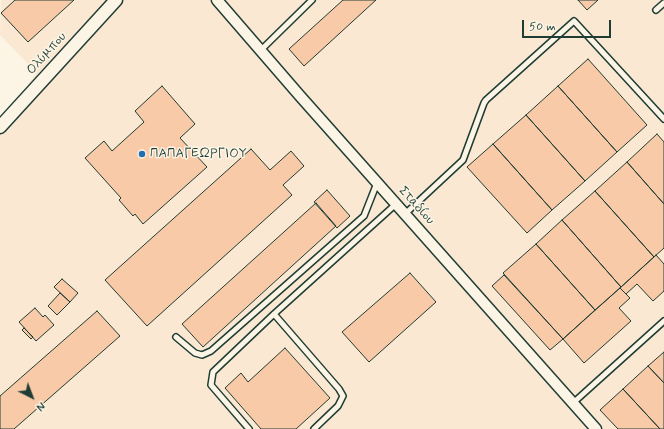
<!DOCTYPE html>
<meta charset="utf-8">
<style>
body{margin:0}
#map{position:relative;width:664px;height:429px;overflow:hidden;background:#fcf5e5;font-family:Mynerve,sans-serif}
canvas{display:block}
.north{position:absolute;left:12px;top:377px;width:40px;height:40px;-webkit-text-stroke:3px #fcf5e5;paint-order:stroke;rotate:138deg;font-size:11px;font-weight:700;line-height:16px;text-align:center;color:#1f3d34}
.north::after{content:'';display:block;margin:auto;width:14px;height:18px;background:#1f3d34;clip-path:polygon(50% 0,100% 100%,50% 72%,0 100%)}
.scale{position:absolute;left:522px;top:20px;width:89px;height:18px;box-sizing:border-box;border:2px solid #1f3d34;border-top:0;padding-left:5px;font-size:12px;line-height:14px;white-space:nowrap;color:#1f3d34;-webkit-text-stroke:3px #fcf5e5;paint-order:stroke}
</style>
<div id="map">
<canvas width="664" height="429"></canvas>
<div class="north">N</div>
<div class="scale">50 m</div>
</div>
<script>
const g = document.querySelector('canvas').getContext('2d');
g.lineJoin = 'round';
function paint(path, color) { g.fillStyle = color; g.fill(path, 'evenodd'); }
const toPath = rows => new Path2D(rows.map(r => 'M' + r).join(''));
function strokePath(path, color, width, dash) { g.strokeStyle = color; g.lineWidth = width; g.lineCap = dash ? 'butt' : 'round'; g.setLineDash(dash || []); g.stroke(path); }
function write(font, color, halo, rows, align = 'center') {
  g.font = font + ' Mynerve,sans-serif'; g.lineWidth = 3; g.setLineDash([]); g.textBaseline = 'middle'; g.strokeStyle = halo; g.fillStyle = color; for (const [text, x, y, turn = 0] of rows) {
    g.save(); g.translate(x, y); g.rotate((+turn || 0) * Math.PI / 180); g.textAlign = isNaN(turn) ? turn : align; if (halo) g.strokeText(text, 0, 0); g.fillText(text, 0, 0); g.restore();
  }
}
paint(toPath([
 [1,0,664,0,664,429,0,429,0,131,36,72,0,35]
]), '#fbe8d3');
const building = toPath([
 [15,0,74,0,28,42,1,13,15,0],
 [343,0,376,0,304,66,289,49,343,0],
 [578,0,598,0,587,10,578,0],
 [588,59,647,125,617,152,558,86,588,59],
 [162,86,195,124,180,138,207,167,143,224,135,214,133,216,119,200,121,198,85,158,104,141,112,151,144,122,135,111,162,86],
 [558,86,617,152,585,181,526,115,558,86],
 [526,115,585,181,552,210,493,144,526,115],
 [657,134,664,142,664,204,627,162,657,134],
 [493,144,552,210,527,233,467,167,493,144],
 [251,149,270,170,291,151,304,166,283,185,292,195,147,326,105,280,251,149],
 [627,162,664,204,664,248,654,257,595,191,627,162],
 [327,190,350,216,337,228,314,202,327,190],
 [595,191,654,257,621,287,562,220,595,191],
 [316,203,336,226,203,347,182,324,316,203],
 [562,220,621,287,595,310,536,244,562,220],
 [536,244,595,310,563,339,503,273,536,244],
 [656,255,664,264,664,291,653,301,637,284,626,294,620,288,656,255],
 [410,273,436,302,369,362,342,332,410,273],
 [504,275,563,339,550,350,492,286,504,275],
 [62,279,78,293,70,302,54,287,62,279],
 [620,288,630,298,619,308,631,321,584,363,563,339,620,288],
 [60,293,70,302,57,315,48,306,60,293],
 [35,308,43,317,45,315,54,325,36,341,19,322,35,308],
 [97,311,120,336,14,429,0,429,0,396,97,311],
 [24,328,33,337,31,339,22,330,24,328],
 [285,348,330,398,296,429,261,429,225,388,241,373,248,382,285,348],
 [664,352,664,383,648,366,664,352],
 [648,366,664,383,664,429,660,429,623,389,648,366],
 [623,389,660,429,618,429,600,410,623,389]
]);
paint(building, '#f9caa8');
strokePath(building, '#1f3d34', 1);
const service = toPath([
 [656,10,664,3],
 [261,50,312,0],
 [405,214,463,160,484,103,486,100,574,21,664,119],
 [274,314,339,389,343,396,338,406,314,429],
 [176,337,195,353,202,355,211,351,364,216,377,183],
 [573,403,664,321],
 [249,429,211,385,213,372,274,314,396,204]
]);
const minor = toPath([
 [217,0,300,96,596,429]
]);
const tertiary = toPath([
 [0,127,116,0]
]);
strokePath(service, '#1f3d34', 8);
strokePath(minor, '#1f3d34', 13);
strokePath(tertiary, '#1f3d34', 15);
strokePath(service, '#fcf5e5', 5);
strokePath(minor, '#fcf5e5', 10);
strokePath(tertiary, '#fcf5e5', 12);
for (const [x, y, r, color] of [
 [142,154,4,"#1f6fb2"]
]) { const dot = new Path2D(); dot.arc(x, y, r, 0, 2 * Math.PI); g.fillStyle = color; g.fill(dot); strokePath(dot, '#fcf5e5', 1.5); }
write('13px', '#1f3d34', '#fcf5e5', [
 ["Ολύμπου",47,54,-48],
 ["Σταδίου",416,206,48]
]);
write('13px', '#1f3d34', '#fcf5e5', [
 ["ΠΑΠΑΓΕΩΡΓΙΟΥ",150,154]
], 'left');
</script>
